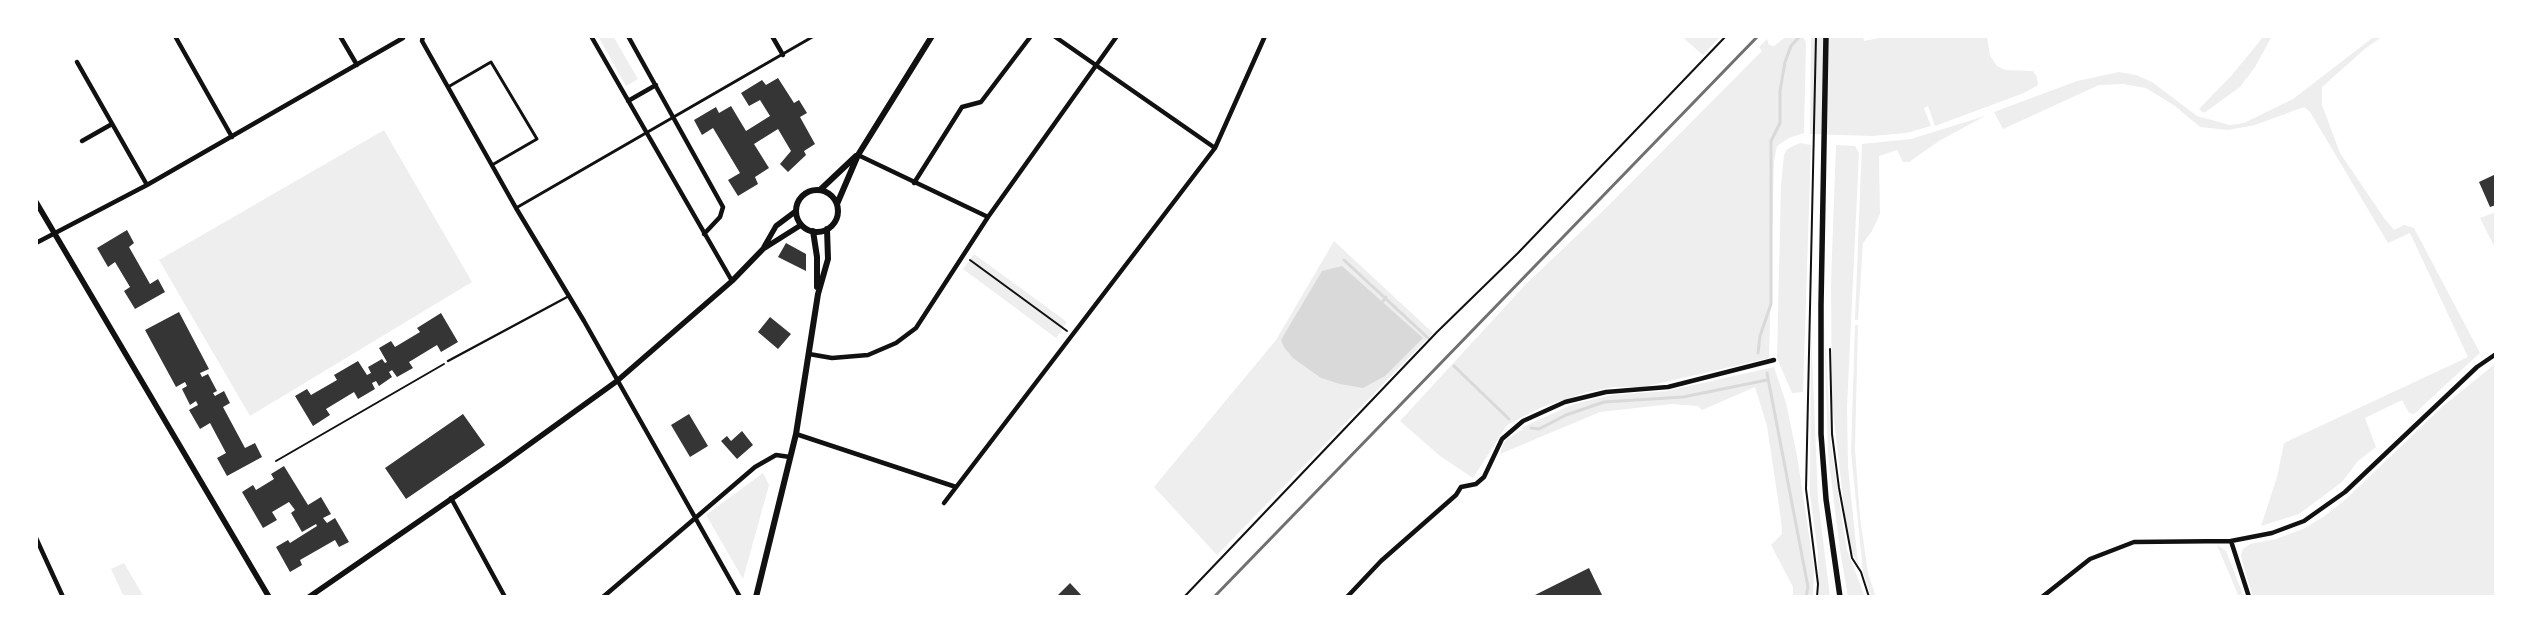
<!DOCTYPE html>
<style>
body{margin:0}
#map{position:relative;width:2532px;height:633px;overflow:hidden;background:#fff;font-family:Figtree,sans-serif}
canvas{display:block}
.frame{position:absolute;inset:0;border:38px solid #fff;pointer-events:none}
</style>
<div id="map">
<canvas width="2532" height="633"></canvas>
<div class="frame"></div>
</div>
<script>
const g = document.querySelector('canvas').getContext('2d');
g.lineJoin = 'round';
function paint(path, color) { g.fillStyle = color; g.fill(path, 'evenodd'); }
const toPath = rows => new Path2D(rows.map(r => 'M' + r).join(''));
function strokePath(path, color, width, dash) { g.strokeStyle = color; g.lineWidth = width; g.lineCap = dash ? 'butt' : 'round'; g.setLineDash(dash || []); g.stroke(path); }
paint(toPath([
 [598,36,613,36,638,79,626,86],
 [1681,36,1721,36,1703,55],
 [1787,36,1803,36,1806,43,1804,133,1789,138,1777,146,1774,161,1769,358,1643,387,1614,387,1587,392,1542,407,1507,425,1473,478,1440,456,1400,421,1526,284,1608,206,1762,51,1759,47,1767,39,1769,45,1774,46],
 [1811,36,1863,36,1864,41,1890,36,1987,36,1990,56,1997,66,2005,70,2033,71,2037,77,2038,85,2024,93,1935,126,1928,106,1924,108,1931,126,1906,133,1872,136,1810,134],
 [2262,36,2272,36,2255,67,2240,87,2204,113,2199,109,2231,76,2260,41],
 [2375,36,2383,36,2366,48,2322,87,2322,105,2340,153,2384,218,2394,230,2404,225,2414,228,2480,353,2414,414,2409,413,2402,400,2365,418,2376,447,2358,461,2342,482,2299,514,2261,526,2277,477,2284,443,2468,357,2410,233,2388,243,2310,112,2304,107,2255,125,2228,130,2200,127,2175,106,2146,88,2123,84,2099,85,2003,129,1994,112,2077,81,2119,72,2136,75,2152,82,2197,116,2230,125,2244,123,2293,99],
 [1985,116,1939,141,1909,162,1903,162,1897,150,1879,156,1880,214,1872,231,1863,243,1858,320,1855,320,1862,144,1911,139],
 [384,130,472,282,250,416,159,260],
 [1800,143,1811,145,1803,392,1792,393,1777,358,1781,185,1784,155,1787,149],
 [1836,145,1855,146,1859,153,1847,407,1848,467,1858,564,1851,550,1847,532,1832,403,1831,282],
 [2496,212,2496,250,2480,218],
 [1334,241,1433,333,1217,555,1154,487,1276,340],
 [974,254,1067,322,1056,338,963,269],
 [1824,320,1831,444,1840,506,1847,550,1865,597,1848,597,1840,550,1828,454],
 [1855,325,1858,325,1855,449,1860,517,1868,573,1876,597,1871,597,1863,572,1851,452],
 [1811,333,1818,499,1830,597,1819,597,1818,553,1810,494],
 [2496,363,2496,597,2253,597,2243,564,2241,555,2243,549,2250,544,2276,539,2303,529,2323,517,2345,500,2442,407],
 [1774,367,1786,403,1797,456,1814,568,1813,597,1793,597,1793,587,1771,545,1782,534,1781,520,1767,426,1755,387,1702,410,1698,406,1672,404,1600,412,1500,454,1503,444,1508,438,1522,430,1523,427,1574,404,1612,395,1667,391],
 [763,473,769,485,743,579,706,515],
 [2217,545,2226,551,2244,597,2239,597],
 [124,563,144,597,124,597,111,569]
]), '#eee');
paint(toPath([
 [1342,266,1423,338,1385,376,1363,388,1340,384,1321,378,1293,358,1284,347,1281,340,1322,271]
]), '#d9d9d9');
strokePath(toPath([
 [1344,260,1428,338],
 [1383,301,1386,297],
 [1758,353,1760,336,1771,304,1771,141,1780,123,1780,91,1785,62,1791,46,1800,36],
 [1454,366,1509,419],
 [1767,373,1808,587,1806,597],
 [1531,428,1539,429,1566,415,1604,402,1683,397,1767,380]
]), '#d9d9d9', 3);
paint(toPath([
 [778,78,794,103,799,100,807,113,800,117,815,144,804,151,806,155,788,172,780,164,791,151,778,129,754,144,769,168,755,177,758,184,738,196,728,180,740,173,713,128,702,135,694,120,716,107,719,113,731,106,746,131,770,116,760,100,749,106,741,93,762,80,766,85],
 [2496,174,2496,205,2490,207,2479,182],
 [127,230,134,243,129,247,150,284,158,279,165,292,135,309,124,291,130,287,115,262,108,267,97,248],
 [786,243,806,254,806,271,778,257],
 [179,312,209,369,200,373,202,377,208,374,217,391,213,393,215,396,224,391,230,403,223,407,245,448,255,443,262,457,227,476,217,458,226,453,210,423,200,429,189,410,198,405,196,401,190,405,182,389,187,386,185,382,176,387,145,330],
 [441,313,458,342,441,352,437,345,409,362,413,368,397,377,392,370,389,372,392,377,379,386,376,381,372,383,375,389,358,399,354,392,326,409,330,415,313,426,295,396,307,389,311,395,337,380,334,375,358,361,367,375,371,373,368,367,382,359,385,363,387,362,379,348,391,341,395,347,420,332,417,328],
 [770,317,791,334,778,349,758,332],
 [463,414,485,445,406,499,385,468],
 [689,414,708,446,690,457,671,425],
 [742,431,753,445,737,459,721,441,727,436,731,441],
 [284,466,308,505,321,497,331,514,323,518,327,523,335,518,349,542,339,547,335,540,300,560,302,565,290,572,276,547,288,540,290,543,317,526,316,524,302,532,291,513,295,510,289,502,272,512,277,520,263,528,242,492,253,485,256,490,274,479,271,474],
 [1589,568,1602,595,1597,597,1531,597],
 [1070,583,1083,597,1056,597]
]), '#353535');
strokePath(toPath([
 [1816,36,1806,489,1818,584,1817,597],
 [970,260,1067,331],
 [1830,349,1832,434,1839,488,1852,558,1861,572,1869,597],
 [276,461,444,364],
 [1184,597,1437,332,1518,253,1726,36]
]), '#111', 2);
strokePath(toPath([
 [448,361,569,296]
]), '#111', 2.5);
strokePath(toPath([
 [448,87,491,62,537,139,492,165],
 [516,208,814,36]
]), '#111', 3);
strokePath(toPath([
 [175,36,232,137],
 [340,36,357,65],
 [423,36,422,41,516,208,584,321,740,597],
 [591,36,732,281],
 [628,36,723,207,720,217,704,234],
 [772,36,783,55],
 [1054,36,1215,148],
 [77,62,147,185],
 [628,101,656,85],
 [82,141,112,124],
 [858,155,988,217],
 [914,183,962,107,981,102,1031,36],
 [36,243,147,185,403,38],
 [809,354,832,358,868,355,896,343,916,328,988,217,1117,36],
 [796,434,956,487],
 [451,498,505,597],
 [944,503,1215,148,1265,36],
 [36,538,63,597],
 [2231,541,2249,597],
 [603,597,755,467,776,455,790,457],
 [1347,597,1381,561,1456,495,1461,487,1476,484,1484,477,1502,439,1523,421,1565,402,1606,392,1668,387,1774,360],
 [2042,597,2090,559,2134,542,2231,541,2272,533,2304,521,2345,492,2477,367,2496,354]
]), '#111', 4.5);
strokePath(toPath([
 [1826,36,1821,305,1821,434,1826,499,1840,597],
 [36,202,269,597],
 [764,247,776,226,796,211],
 [309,597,502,464,617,381,732,281,763,249,801,225]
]), '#111', 5.5);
strokePath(toPath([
 [820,190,856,156],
 '796 211a21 21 0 1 1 42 0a21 21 0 1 1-42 0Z',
 [837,204,858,155,932,36],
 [813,231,817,257,817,287],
 [756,597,796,434,818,294,828,259,827,229]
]), '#111', 6);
strokePath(toPath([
 [1214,597,1758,36]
]), '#707070', 3);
</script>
